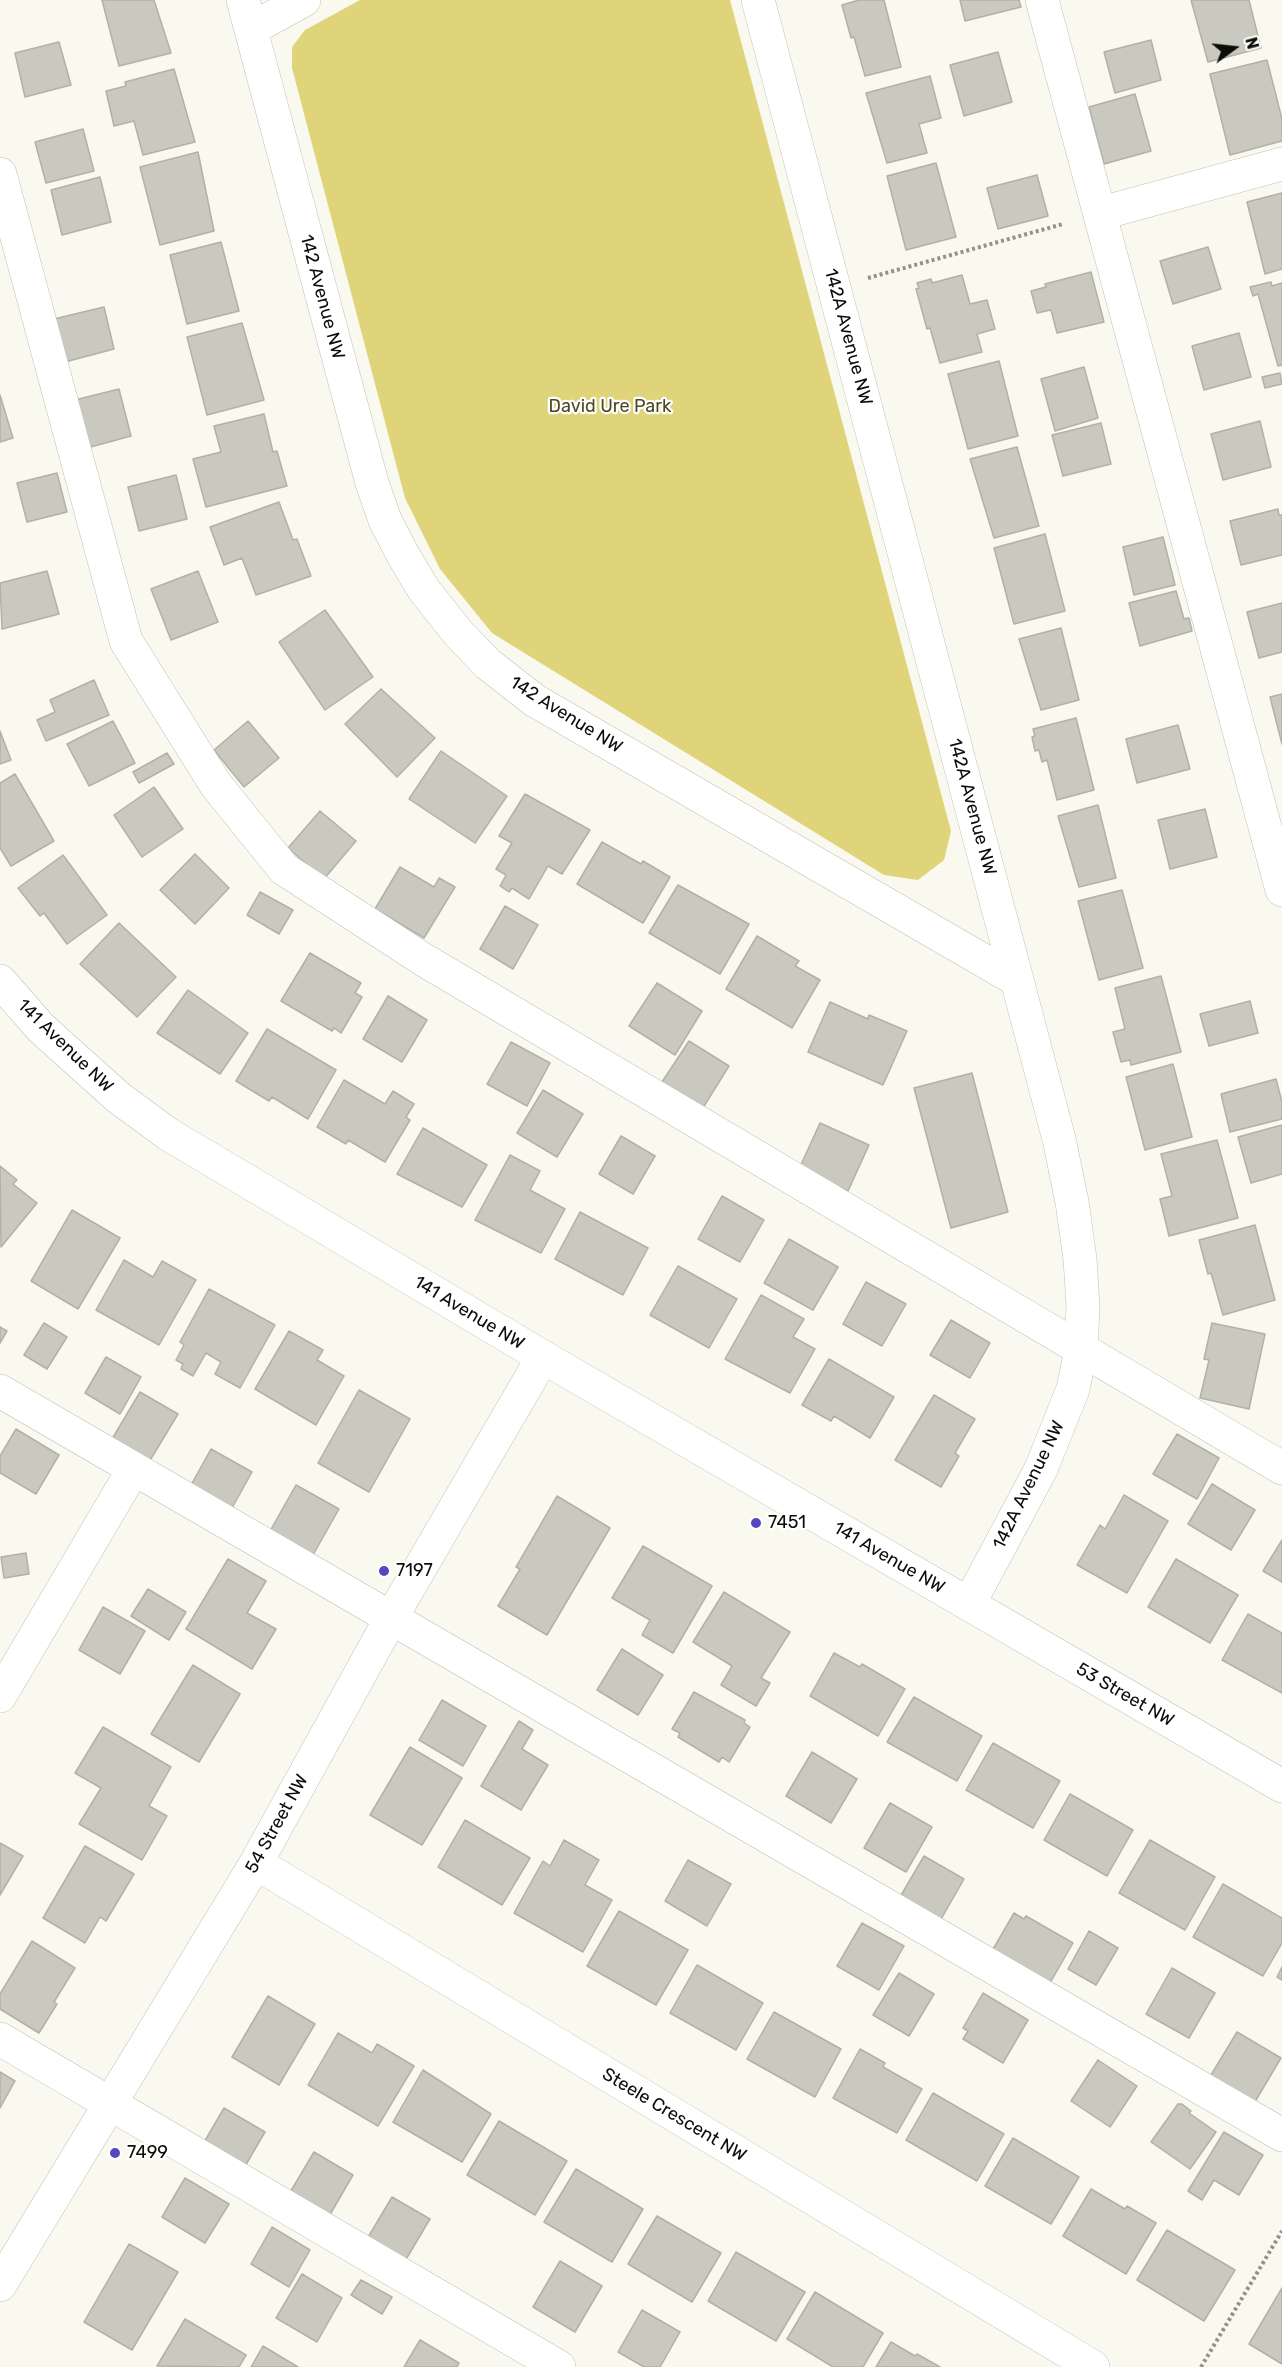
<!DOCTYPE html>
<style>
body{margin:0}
#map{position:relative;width:1282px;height:2367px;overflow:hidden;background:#f9f9ef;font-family:Rubik,sans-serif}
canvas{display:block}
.north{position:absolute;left:1204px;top:18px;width:60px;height:60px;-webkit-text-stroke:4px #fff;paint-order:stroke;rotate:75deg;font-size:16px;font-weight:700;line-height:24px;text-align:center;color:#0c0c09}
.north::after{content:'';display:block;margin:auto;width:21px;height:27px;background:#0c0c09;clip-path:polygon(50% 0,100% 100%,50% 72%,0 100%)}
</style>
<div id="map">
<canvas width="1282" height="2367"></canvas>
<div class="north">N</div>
</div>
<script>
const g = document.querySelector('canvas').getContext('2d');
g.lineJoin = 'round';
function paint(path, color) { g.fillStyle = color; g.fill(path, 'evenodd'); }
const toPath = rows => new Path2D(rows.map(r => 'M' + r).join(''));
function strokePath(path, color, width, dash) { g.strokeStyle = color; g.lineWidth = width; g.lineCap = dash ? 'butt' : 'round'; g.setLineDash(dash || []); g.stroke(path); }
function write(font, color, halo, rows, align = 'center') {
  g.font = font + ' Rubik,sans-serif'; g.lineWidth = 4.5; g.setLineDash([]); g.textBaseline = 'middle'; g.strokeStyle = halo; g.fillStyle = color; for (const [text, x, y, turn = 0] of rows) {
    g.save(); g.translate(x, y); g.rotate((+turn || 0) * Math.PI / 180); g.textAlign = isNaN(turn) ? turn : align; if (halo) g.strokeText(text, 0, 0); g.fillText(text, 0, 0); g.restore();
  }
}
paint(toPath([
 [360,0,730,0,951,831,944,860,918,880,884,875,492,633,440,569,405,498,292,68,292,47,305,30]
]), '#dfd479');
const building = toPath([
 [102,0,154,0,171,53,119,66,102,0],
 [859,0,884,0,901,67,865,76,854,37,851,38,842,5,859,0],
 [960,0,1019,0,1021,7,965,21,960,0],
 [1191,0,1249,0,1261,48,1208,62,1191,0],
 [1151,40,1161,80,1115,93,1104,52,1151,40],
 [59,42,71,85,25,97,15,53,59,42],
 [998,52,1012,102,964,116,950,65,998,52],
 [1267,60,1282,119,1282,141,1230,155,1210,74,1267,60],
 [174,69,195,142,143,155,134,121,114,126,106,91,126,86,125,82,174,69],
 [930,76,941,118,919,124,927,153,887,163,866,93,930,76],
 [1135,94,1151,151,1104,164,1089,107,1135,94],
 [83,129,94,171,46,183,35,142,83,129],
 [198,152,214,231,160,245,140,167,198,152],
 [936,163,956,237,906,250,887,176,936,163],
 [1037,175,1048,216,998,229,987,188,1037,175],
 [100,177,111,222,62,235,51,190,100,177],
 [1282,193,1282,269,1265,274,1247,202,1282,193],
 [221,242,239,311,187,324,170,255,221,242],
 [1208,247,1221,289,1173,304,1160,261,1208,247],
 [1091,272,1104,322,1057,333,1051,310,1037,313,1031,291,1046,287,1045,284,1091,272],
 [962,275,970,304,987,300,995,329,977,334,982,352,940,363,930,328,927,329,916,289,919,288,917,283,931,279,932,283,962,275],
 [1271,282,1272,286,1282,283,1282,365,1278,366,1258,294,1253,296,1250,287,1271,282],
 [104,307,114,349,65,362,54,319,104,307],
 [242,323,264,400,207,415,187,337,242,323],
 [1239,333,1251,377,1204,390,1192,346,1239,333],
 [999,361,1018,436,968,449,948,374,999,361],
 [1084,367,1098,418,1055,431,1041,379,1084,367],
 [1280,373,1282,384,1265,388,1262,377,1280,373],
 [119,389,131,436,87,448,75,400,119,389],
 [0,395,13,438,0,442,0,395],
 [264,414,273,452,277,451,287,486,206,507,193,459,221,452,214,426,264,414],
 [1260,421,1271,467,1223,480,1211,434,1260,421],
 [1101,423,1111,464,1063,476,1052,435,1101,423],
 [1017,447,1039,526,994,538,970,459,1017,447],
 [57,473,67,512,27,522,17,483,57,473],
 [176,475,187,519,139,531,128,487,176,475],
 [279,502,293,540,297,539,311,576,256,595,242,558,224,565,210,527,279,502],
 [1278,509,1279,515,1282,515,1282,555,1241,565,1230,521,1278,509],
 [1045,534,1065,611,1014,624,994,548,1045,534],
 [1163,537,1175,585,1134,595,1123,547,1163,537],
 [47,571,59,614,2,629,0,583,47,571],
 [198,571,218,622,171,640,151,589,198,571],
 [1176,591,1184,619,1189,618,1192,631,1140,646,1129,603,1176,591],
 [1282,603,1282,652,1259,658,1247,612,1282,603],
 [325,610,373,677,325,710,279,642,325,610],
 [1061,628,1079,700,1041,710,1019,639,1061,628],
 [94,680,109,715,46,741,37,720,55,712,50,700,94,680],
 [381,689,435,738,397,777,345,724,381,689],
 [1282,694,1282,744,1270,697,1282,694],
 [1076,718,1094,790,1057,800,1047,760,1042,762,1039,750,1035,751,1032,737,1035,736,1033,729,1076,718],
 [113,721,135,763,89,786,67,744,113,721],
 [248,721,279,758,244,787,214,750,248,721],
 [1178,725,1190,769,1137,783,1126,739,1178,725],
 [0,731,11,760,0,764,0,731],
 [441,751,507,796,475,843,409,799,441,751],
 [167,753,174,764,139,783,133,772,167,753],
 [15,774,54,841,11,866,0,848,0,783,15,774],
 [154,787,183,829,142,857,114,815,154,787],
 [525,794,590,830,562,874,548,866,529,899,512,888,509,892,500,886,506,875,496,869,512,843,499,836,525,794],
 [1098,805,1116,878,1079,887,1058,816,1098,805],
 [1205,809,1217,857,1170,869,1158,820,1205,809],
 [320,811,356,841,324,879,288,848,320,811],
 [602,842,641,864,643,861,670,877,643,923,577,884,602,842],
 [195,854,229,888,195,924,160,890,195,854],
 [63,855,107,915,67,944,44,913,40,916,18,888,63,855],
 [400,867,434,887,439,878,455,887,424,938,375,909,400,867],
 [678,885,749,924,720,974,649,933,678,885],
 [1122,890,1143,968,1099,980,1078,901,1122,890],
 [260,892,293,910,279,934,247,915,260,892],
 [505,906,538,925,513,969,480,949,505,906],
 [119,923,176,977,137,1017,80,964,119,923],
 [757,936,799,961,795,966,820,980,792,1028,726,989,757,936],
 [310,953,361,983,355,993,362,997,341,1033,334,1028,332,1031,281,1001,310,953],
 [1161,976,1181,1052,1131,1065,1130,1060,1121,1062,1113,1032,1125,1029,1115,988,1161,976],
 [657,983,702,1011,675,1055,629,1026,657,983],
 [188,990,248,1033,220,1074,157,1033,188,990],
 [388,996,427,1020,402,1062,363,1039,388,996],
 [1250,1001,1258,1033,1209,1046,1200,1014,1250,1001],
 [830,1002,868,1019,869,1015,907,1031,883,1085,808,1052,830,1002],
 [267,1029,336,1070,308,1119,272,1097,269,1101,236,1081,267,1029],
 [689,1041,729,1066,701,1111,660,1085,689,1041],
 [511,1042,550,1063,527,1106,487,1084,511,1042],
 [1173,1064,1192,1137,1145,1150,1126,1077,1173,1064],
 [972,1073,1008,1212,951,1228,914,1088,972,1073],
 [1276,1079,1282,1102,1282,1119,1230,1132,1221,1094,1276,1079],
 [344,1080,385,1104,393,1091,414,1104,406,1117,410,1120,385,1162,348,1140,346,1144,317,1127,344,1080],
 [543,1090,583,1114,557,1157,517,1133,543,1090],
 [820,1123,869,1145,848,1191,799,1169,820,1123],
 [1282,1125,1282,1174,1251,1183,1238,1137,1282,1125],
 [423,1128,487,1165,462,1207,397,1174,423,1128],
 [621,1136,655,1156,633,1194,599,1174,621,1136],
 [1217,1140,1238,1218,1169,1236,1160,1199,1172,1196,1161,1154,1217,1140],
 [510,1155,540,1171,530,1190,565,1209,541,1253,475,1220,510,1155],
 [0,1166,17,1180,13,1184,37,1203,1,1247,0,1166],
 [722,1196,764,1220,740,1262,698,1239,722,1196],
 [72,1210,120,1238,78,1309,31,1281,72,1210],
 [580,1212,648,1248,623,1295,555,1259,580,1212],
 [1255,1225,1275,1300,1223,1315,1211,1273,1208,1274,1199,1240,1255,1225],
 [789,1239,838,1267,813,1310,764,1283,789,1239],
 [124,1260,153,1277,162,1261,196,1280,159,1345,96,1310,124,1260],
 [678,1266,737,1299,709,1348,650,1315,678,1266],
 [866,1282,906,1304,882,1346,843,1324,866,1282],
 [209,1289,275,1325,240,1388,215,1374,221,1362,206,1353,193,1376,181,1369,183,1364,176,1360,184,1345,180,1342,209,1289],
 [761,1295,804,1319,793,1337,815,1349,790,1393,725,1359,761,1295],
 [951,1320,990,1343,970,1378,930,1355,951,1320],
 [44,1323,67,1337,47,1369,24,1355,44,1323],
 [1212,1323,1265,1334,1249,1409,1200,1398,1209,1360,1204,1359,1212,1323],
 [0,1327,7,1331,0,1343,0,1327],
 [289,1331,323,1350,317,1360,344,1376,316,1425,255,1389,289,1331],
 [106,1357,141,1377,120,1414,85,1393,106,1357],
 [829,1359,894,1397,870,1438,834,1416,831,1421,802,1405,829,1359],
 [359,1390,410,1419,369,1492,318,1463,359,1390],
 [140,1392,178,1414,149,1462,112,1439,140,1392],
 [934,1395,975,1419,955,1453,959,1456,941,1487,895,1460,934,1395],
 [16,1429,59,1455,36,1494,0,1473,0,1456,16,1429],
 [1177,1434,1219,1458,1197,1499,1153,1474,1177,1434],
 [211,1449,252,1472,232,1508,191,1485,211,1449],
 [1212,1484,1255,1510,1231,1550,1188,1524,1212,1484],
 [296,1485,339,1509,313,1555,270,1531,296,1485],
 [1124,1495,1168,1521,1127,1593,1077,1565,1100,1525,1105,1529,1124,1495],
 [557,1496,610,1528,547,1635,498,1606,520,1569,516,1567,557,1496],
 [1282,1540,1282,1582,1263,1571,1282,1540],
 [643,1546,712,1586,673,1653,642,1635,650,1620,612,1598,643,1546],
 [26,1553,29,1574,4,1578,1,1557,26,1553],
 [228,1559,266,1581,247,1613,276,1629,252,1669,186,1629,228,1559],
 [1176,1559,1238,1595,1210,1643,1148,1607,1176,1559],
 [148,1589,186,1612,169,1640,131,1616,148,1589],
 [724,1592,790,1632,761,1678,770,1683,756,1706,721,1685,732,1666,693,1642,724,1592],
 [103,1607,145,1631,120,1674,79,1650,103,1607],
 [1248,1614,1282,1633,1282,1693,1222,1660,1248,1614],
 [622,1649,663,1675,638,1715,597,1690,622,1649],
 [834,1653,860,1667,862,1664,905,1689,878,1736,810,1696,834,1653],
 [193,1665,240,1694,199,1762,151,1734,193,1665],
 [694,1692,745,1720,744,1723,750,1727,729,1762,722,1757,719,1762,678,1737,680,1733,672,1729,694,1692],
 [914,1697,982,1736,957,1781,887,1742,914,1697],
 [442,1700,486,1726,463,1766,419,1740,442,1700],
 [519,1721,533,1730,522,1749,548,1765,521,1810,481,1786,519,1721],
 [103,1727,171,1767,149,1806,167,1816,142,1860,79,1824,101,1788,75,1773,103,1727],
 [993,1743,1060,1781,1033,1828,966,1790,993,1743],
 [410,1747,462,1778,422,1845,370,1815,410,1747],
 [812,1752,857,1779,831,1823,786,1796,812,1752],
 [1070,1794,1133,1830,1107,1876,1044,1840,1070,1794],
 [890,1803,932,1827,906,1872,864,1848,890,1803],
 [465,1820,530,1858,502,1905,438,1867,465,1820],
 [564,1840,599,1860,585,1885,612,1900,583,1952,514,1913,543,1861,550,1866,564,1840],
 [1150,1840,1215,1877,1185,1930,1119,1893,1150,1840],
 [0,1843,23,1856,0,1895,0,1843],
 [85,1846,134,1874,106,1921,100,1917,85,1943,43,1918,85,1846],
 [924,1856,964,1879,940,1921,900,1897,924,1856],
 [688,1860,731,1884,707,1926,665,1901,688,1860],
 [1223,1884,1282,1918,1282,1943,1263,1976,1193,1937,1223,1884],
 [619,1911,688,1950,656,2005,587,1966,619,1911],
 [1014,1913,1024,1919,1026,1916,1073,1943,1050,1983,992,1951,1014,1913],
 [862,1923,904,1946,879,1990,837,1966,862,1923],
 [1089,1931,1118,1948,1096,1985,1068,1969,1089,1931],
 [32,1941,75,1968,54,2002,57,2004,39,2033,0,2009,0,1994,32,1941],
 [697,1965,763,2003,736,2050,670,2013,697,1965],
 [1282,1967,1282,1980,1277,1977,1282,1967],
 [1172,1968,1215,1993,1189,2038,1146,2014,1172,1968],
 [899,1973,934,1994,909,2036,873,2015,899,1973],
 [983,1993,1028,2020,1003,2063,963,2039,968,2031,963,2028,983,1993],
 [268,1996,315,2024,279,2085,232,2057,268,1996],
 [774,2012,841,2049,815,2097,747,2059,774,2012],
 [1237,2032,1281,2058,1253,2105,1208,2080,1237,2032],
 [338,2033,372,2053,377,2044,414,2066,378,2126,308,2085,338,2033],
 [860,2049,885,2063,883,2067,922,2089,897,2133,833,2098,860,2049],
 [1098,2060,1137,2086,1110,2127,1071,2101,1098,2060],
 [423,2070,491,2114,462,2162,393,2122,423,2070],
 [0,2072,15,2081,0,2108,0,2072],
 [933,2093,1004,2134,977,2181,906,2140,933,2093],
 [1178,2104,1182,2104,1191,2111,1189,2113,1216,2132,1190,2169,1151,2142,1178,2104],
 [224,2108,265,2132,244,2168,203,2144,224,2108],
 [499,2121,567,2161,535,2215,467,2175,499,2121],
 [1224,2132,1263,2155,1239,2195,1214,2180,1202,2200,1188,2191,1224,2132],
 [1013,2138,1079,2177,1051,2224,985,2186,1013,2138],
 [314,2152,353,2175,328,2218,289,2194,314,2152],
 [576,2169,643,2209,612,2262,544,2222,576,2169],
 [185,2178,229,2204,205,2243,162,2217,185,2178],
 [1091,2189,1125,2209,1127,2206,1156,2223,1126,2274,1063,2236,1091,2189],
 [392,2197,430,2219,405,2261,367,2239,392,2197],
 [657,2216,721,2253,692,2302,628,2264,657,2216],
 [272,2227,310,2250,289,2287,251,2264,272,2227],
 [1167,2230,1235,2270,1204,2321,1137,2280,1167,2230],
 [129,2244,178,2272,132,2350,84,2322,129,2244],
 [736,2252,805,2292,776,2341,708,2301,736,2252],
 [560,2261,602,2286,575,2332,533,2307,560,2261],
 [302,2274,342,2298,317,2342,276,2318,302,2274],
 [361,2280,392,2297,382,2314,351,2295,361,2280],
 [1282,2288,1282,2364,1249,2344,1282,2288],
 [815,2292,883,2333,863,2367,833,2367,787,2339,815,2292],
 [642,2310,680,2332,660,2367,644,2367,618,2352,642,2310],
 [185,2319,246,2355,239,2367,157,2366,185,2319],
 [420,2340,459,2363,457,2367,404,2367,420,2340],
 [891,2342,915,2356,917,2354,940,2367,876,2367,891,2342],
 [263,2346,298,2367,251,2367,263,2346]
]);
paint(building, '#cac9c0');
strokePath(building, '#b2b1a8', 1.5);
const minor = toPath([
 [243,0,372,483,385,520,403,555,424,590,459,634,488,664,534,700,1017,980],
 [758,0,1059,1139,1072,1202,1080,1259,1083,1306,1081,1350,1073,1389,1041,1469,969,1604],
 [1042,0,1282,890],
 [251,29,304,0],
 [0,174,126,641,216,785,284,869,424,960,1282,1468],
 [1102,213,1282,164],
 [0,981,41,1028,81,1064,119,1098,168,1134,543,1357,1282,1786],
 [0,1391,1282,2135],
 [0,1696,133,1470],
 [256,1863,1093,2367],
 [0,2039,559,2367],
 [0,2285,256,1863,391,1618,543,1357]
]);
strokePath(minor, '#c2c1b8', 34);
strokePath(toPath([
 [868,278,1063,224],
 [1201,2367,1282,2231]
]), '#92928b', 4, [3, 3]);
strokePath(minor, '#fff', 33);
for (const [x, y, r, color] of [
 [756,1523,6,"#5547bf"],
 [384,1571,6,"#5547bf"],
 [115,2153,6,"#5547bf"]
]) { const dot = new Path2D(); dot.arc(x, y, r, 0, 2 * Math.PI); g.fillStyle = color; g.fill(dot); strokePath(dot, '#fff', 2); }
write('18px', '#0c0c09', '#fff', [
 ["142 Avenue NW",322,297,75],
 ["142A Avenue NW",848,337,75],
 ["142 Avenue NW",566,715,32],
 ["142A Avenue NW",972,807,75],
 ["141 Avenue NW",65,1046,44],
 ["141 Avenue NW",469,1313,31],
 ["142A Avenue NW",1029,1485,-64],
 ["141 Avenue NW",889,1558,30],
 ["53 Street NW",1125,1695,30],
 ["54 Street NW",277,1824,-61],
 ["Steele Crescent NW",674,2115,31]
]);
write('18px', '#4c4720', '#fff', [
 ["David Ure Park",610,407]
]);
write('18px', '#0c0c09', '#fff', [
 ["7451",768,1523],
 ["7197",396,1571],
 ["7499",127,2153]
], 'left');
</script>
